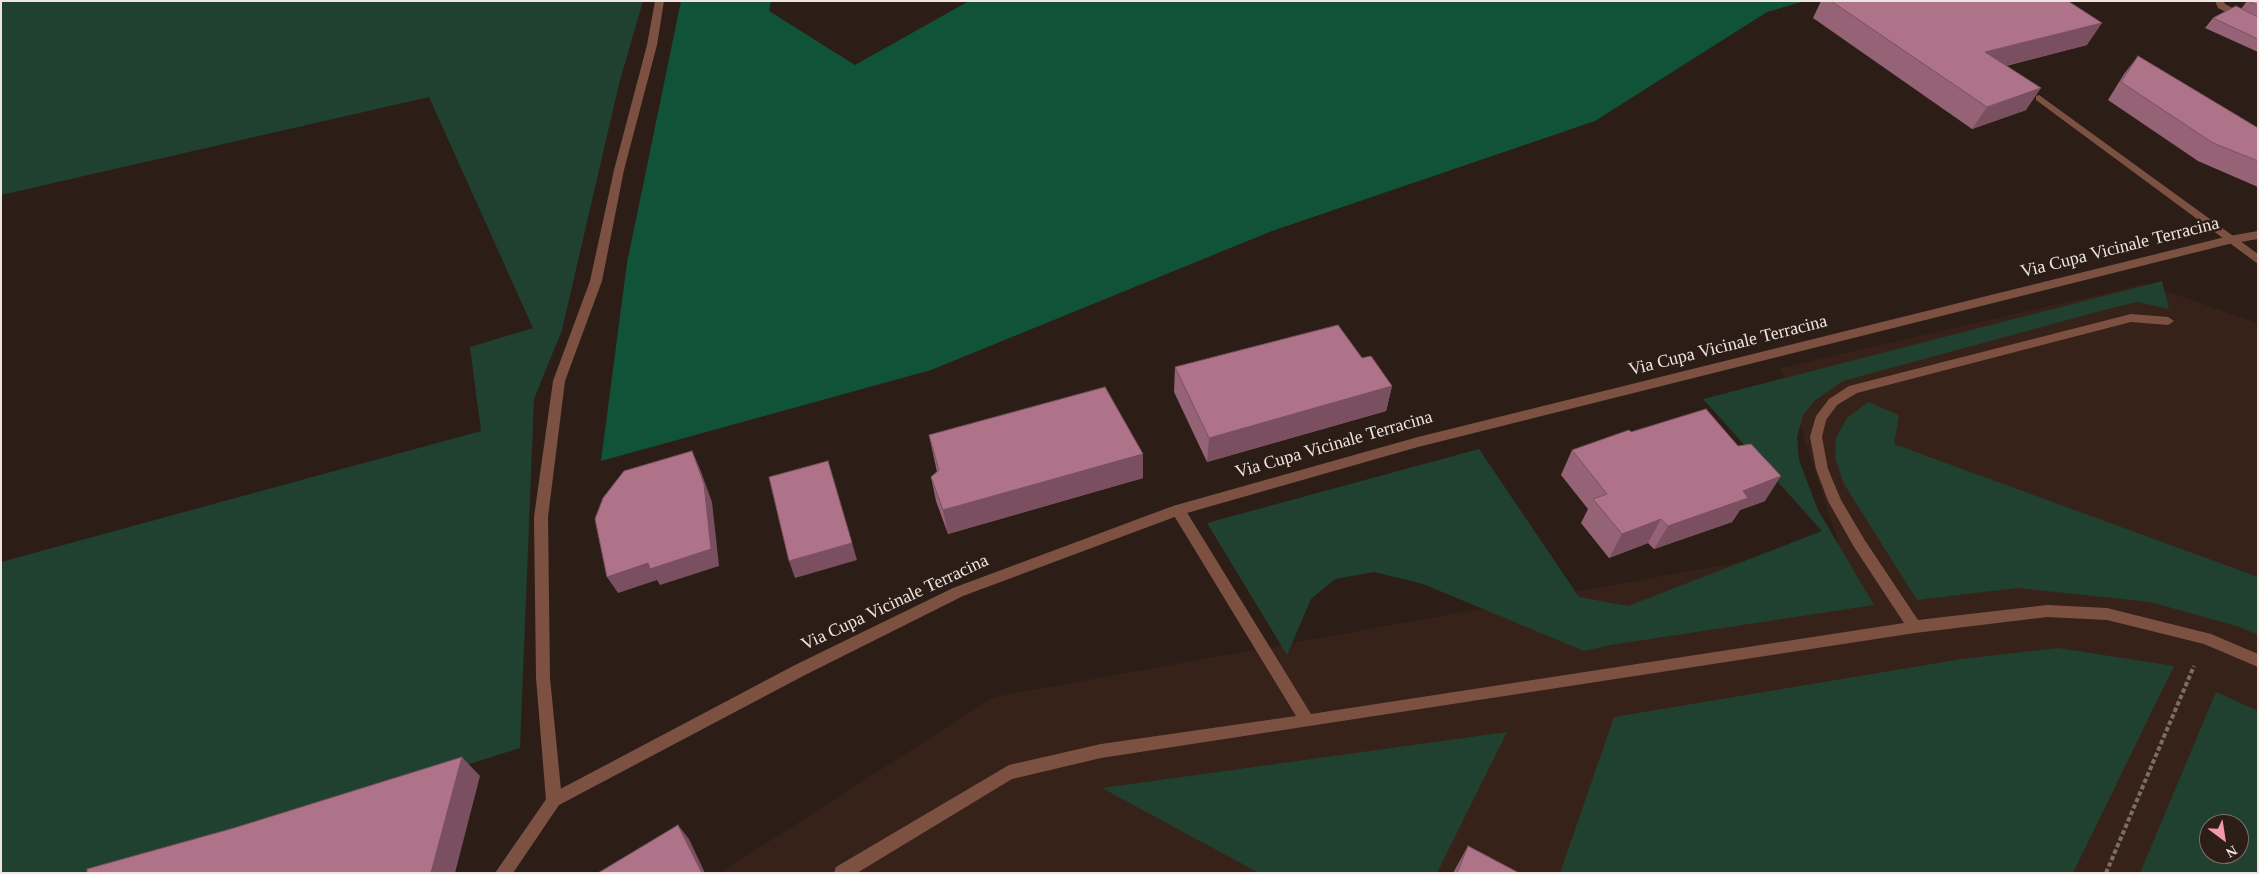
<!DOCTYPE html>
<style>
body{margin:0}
#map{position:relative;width:2259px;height:874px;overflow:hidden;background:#2c1e17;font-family:"Times New Roman",serif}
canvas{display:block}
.frame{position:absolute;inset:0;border:2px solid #efe5e0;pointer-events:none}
.north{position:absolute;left:2199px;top:814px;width:50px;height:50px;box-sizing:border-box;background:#2c1e17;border:1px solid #7a6e67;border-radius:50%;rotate:149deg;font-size:14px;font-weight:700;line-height:20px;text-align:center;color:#efe5e0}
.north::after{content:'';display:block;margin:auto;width:18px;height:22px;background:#f39aa8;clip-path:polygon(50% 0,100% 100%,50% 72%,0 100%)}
</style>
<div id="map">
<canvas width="2259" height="874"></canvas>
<div class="frame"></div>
<div class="north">N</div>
</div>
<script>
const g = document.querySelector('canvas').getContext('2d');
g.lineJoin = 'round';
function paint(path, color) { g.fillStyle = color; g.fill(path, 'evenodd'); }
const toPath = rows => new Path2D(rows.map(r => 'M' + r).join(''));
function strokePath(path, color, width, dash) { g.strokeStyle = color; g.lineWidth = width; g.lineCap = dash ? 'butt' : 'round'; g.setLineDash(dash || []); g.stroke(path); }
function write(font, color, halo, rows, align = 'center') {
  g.font = font + ' "Times New Roman",serif'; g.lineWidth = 5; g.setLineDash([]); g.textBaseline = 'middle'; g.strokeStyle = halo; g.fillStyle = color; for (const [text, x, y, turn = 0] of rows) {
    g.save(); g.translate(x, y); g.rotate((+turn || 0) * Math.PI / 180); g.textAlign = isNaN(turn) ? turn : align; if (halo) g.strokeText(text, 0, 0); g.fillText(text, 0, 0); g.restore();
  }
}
paint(toPath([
 [2145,284,2258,323,2258,873,720,873,994,697,1839,544,1781,368],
 [2209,824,2239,824,2239,854,2209,854]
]), '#372219');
paint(toPath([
 [1,1,643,1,619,84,562,330,534,399,520,748,122,873,1,873,1,562,481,431,470,347,533,328,429,97,1,195],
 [2162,281,2169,309,2137,302,2104,310,1843,381,1814,401,1803,415,1797,437,1799,460,1818,510,1874,605,1611,645,1584,651,1423,584,1374,572,1335,579,1311,599,1287,655,1207,523,1479,449,1579,597,1628,606,1822,531,1703,399],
 [1868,402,1899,415,1894,444,2258,577,2258,635,2240,627,2150,602,2018,588,1917,600,1844,484,1835,458,1836,438,1847,418],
 [2058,648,2174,666,2073,873,1560,873,1614,717,1962,659],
 [2216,692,2258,711,2258,873,2140,873],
 [2209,824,2239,824,2239,854,2209,854],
 [1507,732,1437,873,1259,873,1102,788]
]), '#204030');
paint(toPath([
 [681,1,771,1,769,11,855,65,969,1,1805,1,1767,12,1595,121,1272,231,931,370,601,461,627,263]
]), '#115338');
strokePath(toPath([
 [2106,873,2194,666]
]), '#7a6d67', 4, [4.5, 2.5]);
paint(toPath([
 [655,1,664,1,657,45,624,170,602,281,565,381,548,517,550,678,562,800,559,805,554,807,549,805,546,800,536,678,534,517,553,381,590,281,614,170,647,45,655,1],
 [2215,1,2224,1,2225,4,2258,22,2258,29,2218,8,2215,1],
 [2039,95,2258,254,2258,264,2036,100,2036,96,2039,95],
 [2131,314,2168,317,2174,321,2168,325,2131,322,1857,393,1837,405,1826,420,1822,437,1828,469,1841,500,1864,539,1918,620,2047,605,2107,608,2211,634,2258,654,2258,667,2204,644,2107,620,2047,617,1915,633,1101,758,1012,779,857,873,834,873,836,867,1009,765,1101,744,1296,716,1173,514,1171,510,1173,506,1178,505,1183,506,1311,714,1904,623,1854,547,1828,501,1816,469,1810,437,1816,416,1829,399,1849,386,2131,314]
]), '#7c5141');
paint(toPath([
 [2258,231,2258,239,2229,244,1418,447,1180,515,963,596,805,675,559,805,513,873,495,873,549,795,795,665,953,588,1173,506,1418,437,2229,236,2258,231]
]), '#7c5141');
paint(toPath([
 [1821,1,2068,1,2087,45,2006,66,2026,110,1972,129,1813,18],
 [2247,1,2258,1,2258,52,2205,28,2213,18,2241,9],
 [2138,56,2258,128,2258,187,2198,161,2108,100,2124,74],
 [1362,358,1392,386,1386,411,1207,462,1174,392,1175,367],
 [929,435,1143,478,948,534,936,501,931,477,937,472],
 [1572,450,1765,501,1740,510,1732,522,1654,549,1648,543,1609,558,1581,523,1588,509,1561,475],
 [1468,846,1519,873,1453,873]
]), '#966376');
paint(toPath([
 [2102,23,2087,45,1972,74,1985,52],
 [2041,88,2026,110,1972,129,1987,107],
 [1392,386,1386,411,1207,462,1209,438],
 [692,451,700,469,712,502,719,566,660,585,657,580,618,593,607,577],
 [1143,454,1143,478,948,534,943,510],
 [828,461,857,560,795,578,789,561],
 [1781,476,1765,501,1740,510,1732,522,1654,549,1668,526,1743,491],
 [1661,519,1648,543,1609,558,1622,534],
 [462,757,480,776,455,873,431,873],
 [678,825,689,839,705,873,702,873]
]), '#7a5060');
const building = toPath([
 [1831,1,2068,1,2102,23,1985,52,2041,88,1987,107,1831,1],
 [2249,1,2258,1,2258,6,2249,1],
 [2236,6,2258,17,2258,39,2213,18,2236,6],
 [2138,56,2258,128,2258,161,2213,143,2121,82,2138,56],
 [1338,325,1362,358,1371,356,1392,386,1209,438,1175,367,1338,325],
 [1105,387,1143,454,943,510,931,477,939,470,929,435,1105,387],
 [1706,409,1738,446,1751,444,1781,476,1743,491,1748,498,1668,526,1661,519,1622,534,1593,499,1607,494,1572,450,1629,430,1631,432,1706,409],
 [692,451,704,484,711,549,650,569,648,563,607,577,595,519,603,498,624,471,692,451],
 [828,461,852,543,789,561,769,477,828,461],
 [462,757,431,873,87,873,87,869,234,828,462,757],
 [678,825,702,873,598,873,678,825],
 [1468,846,1519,873,1457,873,1468,846]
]);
paint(building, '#ae7389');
strokePath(building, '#7a5060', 1);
write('18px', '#efe5e0', '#2c1e17', [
 ["Via Cupa Vicinale Terracina",2120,248,-14],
 ["Via Cupa Vicinale Terracina",1728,346,-14],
 ["Via Cupa Vicinale Terracina",1334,445,-16],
 ["Via Cupa Vicinale Terracina",895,603,-25]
]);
</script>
